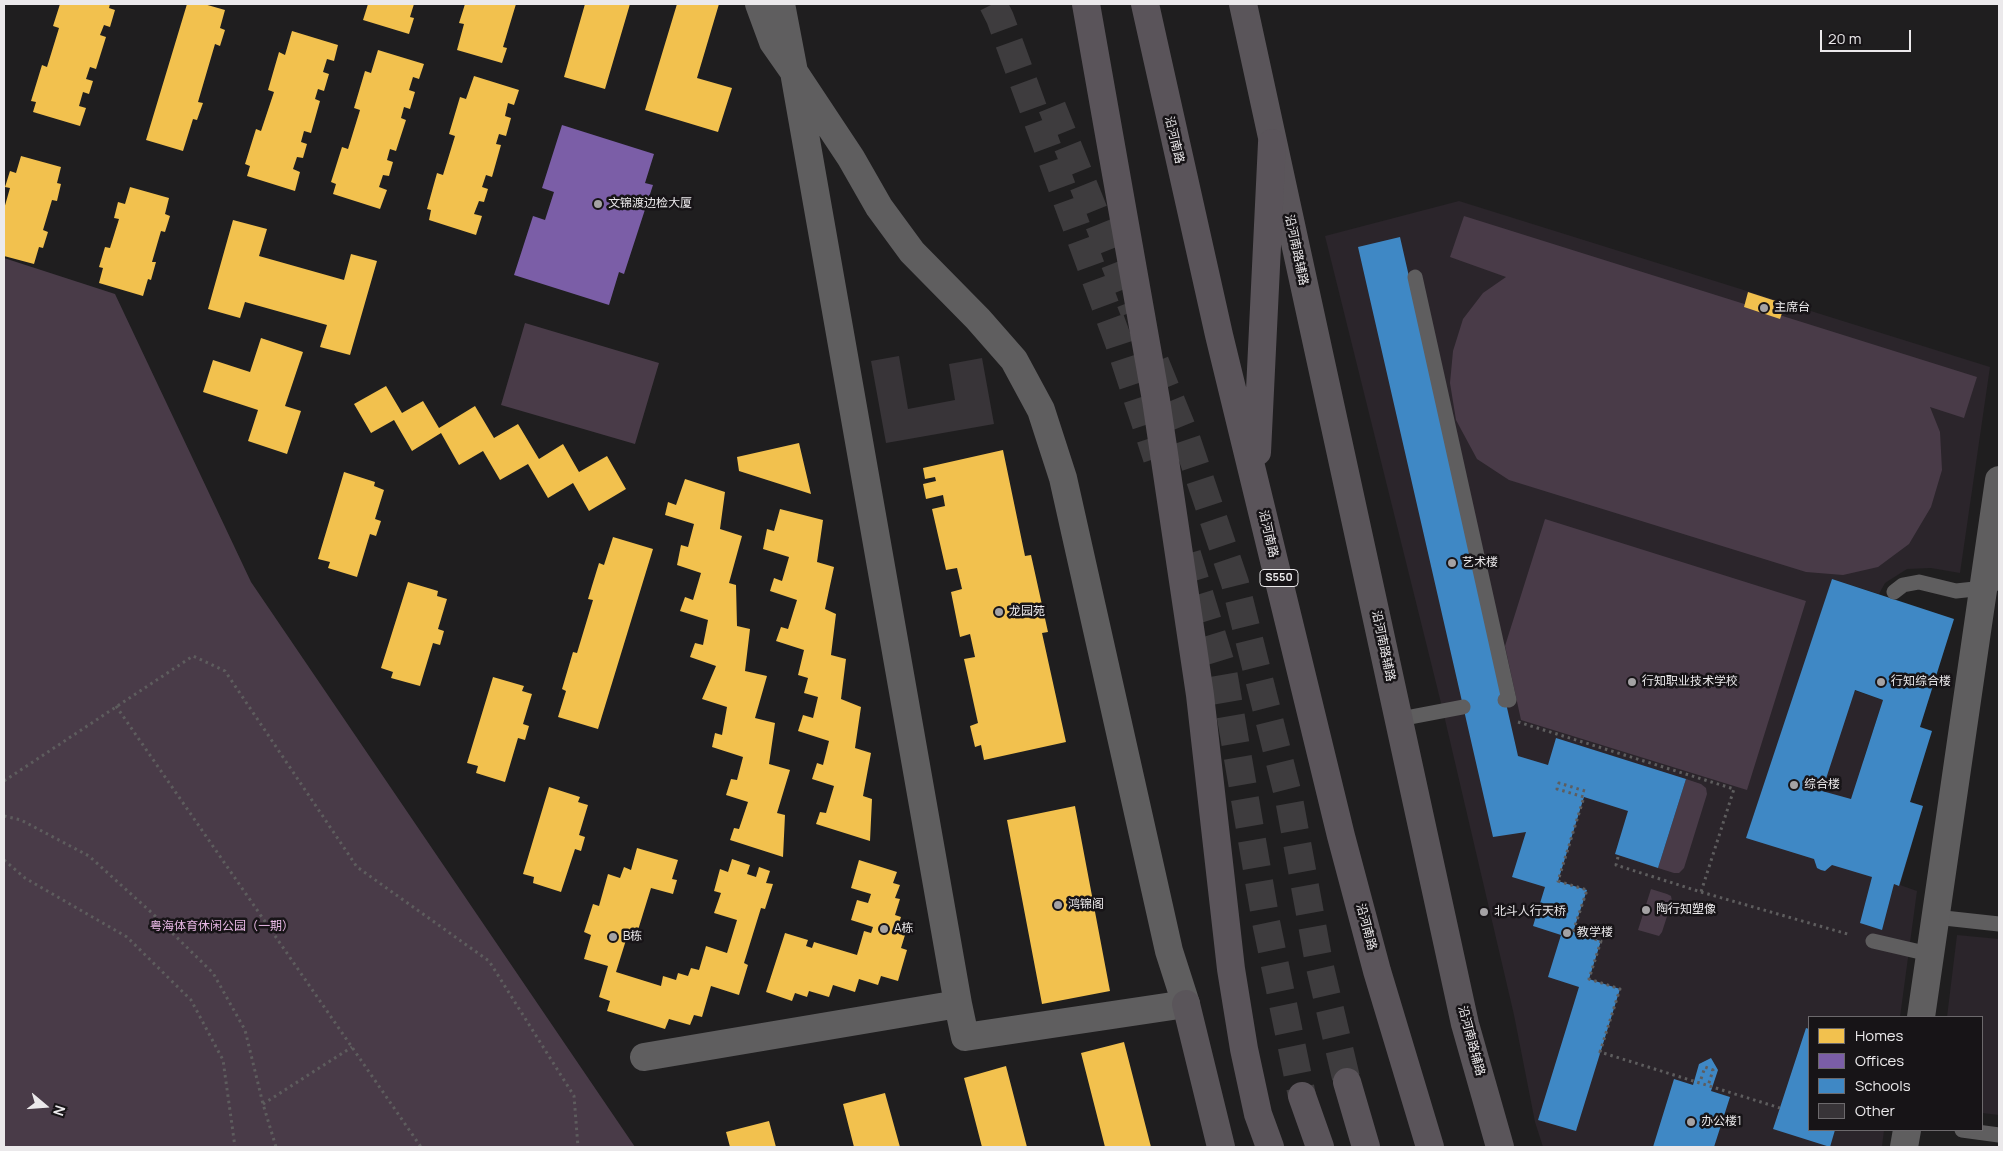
<!DOCTYPE html>
<meta charset="utf-8">
<style>
body{margin:0}
#map{position:relative;width:2003px;height:1151px;overflow:hidden;background:#1f1e1f;font-family:Manrope,sans-serif}
canvas{display:block}
.frame{position:absolute;inset:0;border:5px solid #ebe9eb;pointer-events:none}
.legend{position:absolute;left:1808px;top:1016px;width:175px;height:115px;box-sizing:border-box;background:#171417;border:1px solid #6c696c;margin:0;padding:6px 9px;list-style:none;font-size:15px;color:#ebe9eb}
.legend li{display:flex;align-items:center;gap:10px;height:25px}
.legend b{width:25px;border:1px solid #6c696c}
.north{position:absolute;left:20px;top:1081px;width:50px;height:50px;-webkit-text-stroke:4px #171417;paint-order:stroke;rotate:108deg;font-size:14px;font-weight:700;line-height:20px;text-align:center;color:#ebe9eb}
.north::after{content:'';display:block;margin:auto;width:18px;height:22px;background:#ebe9eb;clip-path:polygon(50% 0,100% 100%,50% 72%,0 100%)}
.scale{position:absolute;left:1820px;top:30px;width:91px;height:22px;box-sizing:border-box;border:2px solid #ebe9eb;border-top:0;padding-left:6px;font-size:15px;line-height:18px;white-space:nowrap;color:#ebe9eb;-webkit-text-stroke:4px #171417;paint-order:stroke}
</style>
<div id="map">
<canvas width="2003" height="1151"></canvas>
<div class="frame"></div>
<ul class="legend">
<li><b style="height:14px;background:#f2c14e"></b>Homes</li>
<li><b style="height:14px;background:#7b5ea7"></b>Offices</li>
<li><b style="height:14px;background:#3f88c5"></b>Schools</li>
<li><b style="height:14px;background:#383438"></b>Other</li>
</ul>
<div class="north">N</div>
<div class="scale">20 m</div>
</div>
<script>
const g = document.querySelector('canvas').getContext('2d');
g.lineJoin = 'round';
function paint(path, color) { g.fillStyle = color; g.fill(path, 'evenodd'); }
const toPath = rows => new Path2D(rows.map(r => 'M' + r).join(''));
function strokePath(path, color, width, dash) { g.strokeStyle = color; g.lineWidth = width; g.lineCap = dash ? 'butt' : 'round'; g.setLineDash(dash || []); g.stroke(path); }
function write(font, color, halo, rows, align = 'center') {
  g.font = font + ' Manrope,"Noto Sans SC",sans-serif'; g.lineWidth = 5; g.setLineDash([]); g.textBaseline = 'middle'; g.strokeStyle = halo; g.fillStyle = color; for (const [text, x, y, turn = 0] of rows) {
    g.save(); g.translate(x, y); g.rotate((+turn || 0) * Math.PI / 180); g.textAlign = isNaN(turn) ? turn : align; if (halo) g.strokeText(text, 0, 0); g.fillText(text, 0, 0); g.restore();
  }
}
paint(toPath([
 [1459,201,1990,367,1960,573,1931,568,1907,569,1885,583,1879,594,1832,579,1802,673,1883,700,1863,761,1917,779,1910,802,1923,806,1900,885,1917,891,1900,1017,1809,1017,1809,1130,1884,1130,1882,1147,1543,1147,1535,1122,1514,1015,1443,711,1325,236],
 [1957,935,1999,939,1999,1115,1982,1113,1982,1017,1947,1017]
]), '#2b252b');
paint(toPath([
 [1464,216,1977,377,1964,418,1930,407,1940,432,1942,470,1931,507,1909,544,1878,567,1843,575,1806,572,1509,480,1477,459,1456,420,1450,383,1453,351,1463,319,1483,293,1506,277,1450,257],
 [4,258,115,294,251,582,635,1147,4,1147],
 [525,323,659,363,635,444,501,405],
 [1545,519,1806,601,1747,790,1521,720,1505,646],
 [1686,779,1701,784,1706,788,1707,794,1684,868,1679,873,1674,873,1658,868],
 [1651,889,1667,894,1671,896,1672,901,1662,932,1659,936,1638,930]
]), '#493b48');
paint(toPath([
 [60,4,110,4,109,8,115,10,110,27,104,25,100,35,106,37,96,69,90,67,86,79,93,81,89,94,83,92,79,106,86,108,80,126,33,112,36,102,31,101,42,65,47,67,59,28,53,26],
 [187,4,204,4,225,10,220,28,225,30,220,46,215,44,198,102,203,103,197,120,193,119,183,151,146,140],
 [368,4,414,4,410,17,414,18,409,34,363,20],
 [465,4,516,4,503,47,507,48,502,63,457,50,464,24,459,23],
 [585,4,630,4,605,89,564,77],
 [677,4,719,4,697,78,732,88,718,132,645,110],
 [292,31,338,45,334,61,327,59,323,72,329,74,324,91,318,89,315,99,320,101,311,133,304,131,301,142,307,144,303,158,297,157,293,169,300,172,295,191,247,176,250,166,245,164,256,129,261,131,274,92,268,90,279,52,285,55],
 [378,50,424,64,419,79,413,77,409,90,415,92,410,109,404,107,401,118,406,120,396,151,390,149,387,160,393,162,389,176,383,175,379,187,387,190,380,209,333,194,336,184,331,182,342,147,348,149,360,110,354,108,365,71,371,73],
 [474,76,519,90,514,105,508,103,505,116,511,118,506,136,499,134,496,144,501,145,492,177,486,175,482,187,488,189,484,202,479,201,474,214,482,216,476,235,429,220,431,210,427,209,437,173,443,175,455,136,449,134,460,97,466,99],
 [21,156,61,167,57,183,61,184,57,201,52,200,43,230,48,232,43,248,39,247,34,264,4,256,4,209,10,188,5,187,10,171,16,173],
 [130,187,169,198,165,214,170,216,165,232,161,231,152,262,156,262,151,280,148,279,143,296,99,283,103,268,99,267,105,247,110,248,119,219,114,218,118,202,125,204],
 [233,220,267,229,259,256,344,280,351,254,377,261,350,355,320,347,327,325,245,302,240,318,208,309],
 [1748,292,1785,304,1780,319,1744,307],
 [261,338,303,352,285,406,301,411,287,454,248,441,258,410,203,392,213,360,250,372],
 [386,386,402,413,423,401,439,428,475,406,494,438,518,424,539,459,563,444,579,472,607,456,626,489,589,511,573,483,548,498,528,464,500,480,483,451,459,465,441,433,412,451,394,420,371,433,354,404],
 [799,443,811,494,739,471,737,457],
 [1003,450,1025,556,1031,555,1048,632,1042,633,1066,742,984,760,981,745,975,747,970,726,978,723,964,659,975,657,970,634,960,637,951,592,962,589,957,568,946,570,932,509,945,506,943,495,926,499,923,484,936,481,935,477,925,479,923,468],
 [344,472,375,482,374,486,384,490,375,519,381,521,376,536,370,534,357,577,328,568,330,562,318,559],
 [685,479,725,492,720,529,742,536,729,583,736,585,737,626,750,629,745,671,767,676,755,718,775,723,769,764,790,770,777,813,785,815,783,857,730,840,734,828,739,829,748,802,726,795,731,779,737,780,743,757,712,747,715,733,722,735,727,707,702,699,716,666,690,657,695,643,703,645,708,620,680,611,685,597,693,600,701,573,677,565,681,545,688,547,694,524,665,515,668,502,676,505],
 [780,509,823,520,817,562,834,567,825,609,836,614,831,655,846,659,841,699,861,707,855,748,871,753,863,796,872,799,870,841,816,824,820,812,826,813,834,786,812,779,817,763,823,765,829,741,798,731,803,715,813,718,818,697,804,693,808,678,798,675,804,650,776,641,781,627,788,629,797,600,770,591,774,578,782,581,789,557,763,549,767,529,774,531],
 [613,537,653,549,598,729,558,717,566,691,562,689,573,652,577,653,593,600,588,599,599,563,604,565],
 [408,582,438,591,437,596,447,599,438,629,444,631,440,645,433,643,420,686,391,678,393,672,381,668],
 [493,677,524,686,522,691,532,694,523,724,529,726,525,740,518,738,505,782,476,773,478,766,467,763],
 [549,787,580,797,578,802,588,805,579,835,585,837,581,851,575,849,561,892,533,883,534,877,523,874],
 [1075,806,1110,991,1042,1004,1007,820],
 [637,848,678,860,672,879,677,880,673,894,651,888,634,943,626,940,616,972,661,986,663,976,676,980,678,973,688,976,691,968,699,970,706,946,727,953,737,920,714,913,721,893,714,891,720,869,728,872,732,859,750,865,747,874,756,877,759,867,770,871,766,883,773,884,765,909,761,908,744,963,748,965,739,995,711,986,702,1017,694,1015,690,1025,669,1019,665,1029,607,1011,610,1001,599,997,608,966,584,959,591,935,584,932,593,904,599,906,608,874,620,878,624,867,631,870],
 [859,860,897,872,893,883,900,885,895,898,900,899,895,915,901,917,896,932,905,935,901,948,907,950,898,981,881,976,878,985,859,979,855,992,833,985,829,997,809,991,807,997,795,993,792,1001,766,992,785,933,808,940,806,946,812,948,814,942,857,955,864,931,871,933,873,927,851,920,857,900,868,903,871,894,851,888],
 [1124,1042,1151,1147,1105,1147,1081,1053],
 [1006,1066,1027,1147,982,1147,964,1078],
 [885,1093,900,1147,854,1147,843,1104],
 [769,1121,776,1147,730,1147,726,1132]
]), '#f2c14e');
paint(toPath([
 [562,125,654,154,645,183,653,185,624,274,619,272,609,305,514,275,533,216,545,220,554,192,542,188]
]), '#7b5ea7');
paint(toPath([
 [1400,237,1518,756,1548,765,1556,738,1686,779,1658,868,1615,854,1628,811,1584,797,1558,881,1587,890,1573,932,1601,941,1589,979,1620,989,1576,1131,1538,1120,1579,987,1548,977,1561,935,1533,926,1545,887,1512,877,1526,832,1493,837,1358,247],
 [1832,579,1954,619,1920,727,1932,731,1910,802,1923,806,1899,886,1894,884,1882,930,1860,923,1872,877,1832,865,1825,871,1821,870,1817,868,1814,859,1746,838],
 [1855,690,1883,700,1851,799,1822,791],
 [1806,1028,1809,1029,1809,1130,1835,1130,1830,1147,1773,1129],
 [1711,1058,1718,1070,1711,1091,1730,1097,1714,1147,1653,1147,1674,1079,1693,1085,1699,1064]
]), '#3f88c5');
paint(toPath([
 [899,356,908,409,955,400,949,364,982,358,994,424,886,443,871,361]
]), '#383438');
strokePath(toPath([
 [993,4,1000,18,1119,343,1157,458],
 [1052,107,1134,311],
 [1155,362,1186,438,1235,583,1289,799,1319,963,1347,1082],
 [1187,554,1223,671,1266,922,1302,1096]
]), '#3e3c3e', 28, [28, 14]);
strokePath(toPath([
 [116,706,421,1147],
 [1518,722,1734,789,1701,892],
 [4,781,193,656,225,671,357,867,489,961,574,1096,578,1147],
 [1585,791,1559,783,1557,789,1584,797,1558,881,1587,890,1573,932,1601,941,1589,979,1620,989,1600,1052,1780,1108],
 [4,816,21,820,89,856,152,913,213,973,245,1030,263,1104,276,1147],
 [1618,857,1616,865,1701,892,1851,935],
 [4,860,25,878,127,937,191,1000,223,1060,235,1147],
 [1701,1079,1705,1067,1713,1070,1708,1086],
 [263,1104,352,1047]
]), '#5e5d5e', 3, [2.5, 4]);
strokePath(toPath([
 [1415,277,1509,700,1505,700],
 [1894,592,1903,585,1919,582,1956,591,1984,588,1999,582],
 [1400,719,1463,707],
 [1935,917,1999,924],
 [1873,941,1929,954],
 [1962,1130,1999,1135]
]), '#5f5e5f', 15);
strokePath(toPath([
 [759,4,773,42,794,72,851,158,879,207,912,252,978,319,1014,360,1041,410,1063,478,1169,951,1186,1004,965,1037,958,1004,794,72,781,4],
 [1921,1017,1999,480],
 [644,1057,958,1004],
 [1904,1147,1907,1130]
]), '#5f5e5f', 28);
strokePath(toPath([
 [1243,4,1465,1024,1500,1147],
 [1186,1004,1221,1147]
]), '#5a555a', 28);
strokePath(toPath([
 [1086,4,1156,400,1200,695,1231,969,1244,1049,1258,1114,1270,1147],
 [1145,4,1219,335,1341,836,1377,971,1430,1147],
 [1257,452,1272,143],
 [1347,1082,1366,1147],
 [1302,1096,1320,1147]
]), '#5a545a', 28);
for (const [x, y, r, color] of [
 [598,204,5,"#a4a2a4"],
 [1764,308,5,"#a4a2a4"],
 [1452,563,5,"#a4a2a4"],
 [999,612,5,"#a4a2a4"],
 [1632,682,5,"#a4a2a4"],
 [1881,682,5,"#a4a2a4"],
 [1794,785,5,"#a4a2a4"],
 [1058,905,5,"#a4a2a4"],
 [1646,910,5,"#a4a2a4"],
 [1484,912,5,"#a4a2a4"],
 [884,929,5,"#a4a2a4"],
 [1567,933,5,"#a4a2a4"],
 [613,937,5,"#a4a2a4"],
 [1691,1122,5,"#a4a2a4"]
]) { const dot = new Path2D(); dot.arc(x, y, r, 0, 2 * Math.PI); g.fillStyle = color; g.fill(dot); strokePath(dot, '#171417', 2); }
for (const [x, y, w] of [
 [1279,578,38]
]) { const box = new Path2D(); box.roundRect(x - w / 2, y - 8.5, w, 17, 4); g.fillStyle = '#171417'; g.fill(box); strokePath(box, '#ebe9eb', 1); }
write('bold 11px', '#ebe9eb', null, [
 ["S550",1279,578]
]);
write('12px', '#ebe9eb', '#171417', [
 ["沿河南路",1174,140,77],
 ["沿河南路辅路",1296,250,78],
 ["沿河南路",1268,534,77],
 ["沿河南路辅路",1383,646,78],
 ["沿河南路",1366,927,75],
 ["沿河南路辅路",1471,1041,75]
]);
write('12px', '#ebe9eb', '#171417', [
 ["文锦渡边检大厦",608,204],
 ["主席台",1774,308],
 ["艺术楼",1462,563],
 ["龙园苑",1009,612],
 ["行知职业技术学校",1642,682],
 ["行知综合楼",1891,682],
 ["综合楼",1804,785],
 ["鸿锦阁",1068,905],
 ["陶行知塑像",1656,910],
 ["北斗人行天桥",1494,912],
 ["A栋",894,929],
 ["教学楼",1577,933],
 ["B栋",623,937],
 ["办公楼1",1701,1122]
], 'left');
write('12px', '#e9b9e6', '#171417', [
 ["粤海体育休闲公园（一期）",222,927]
]);
</script>
